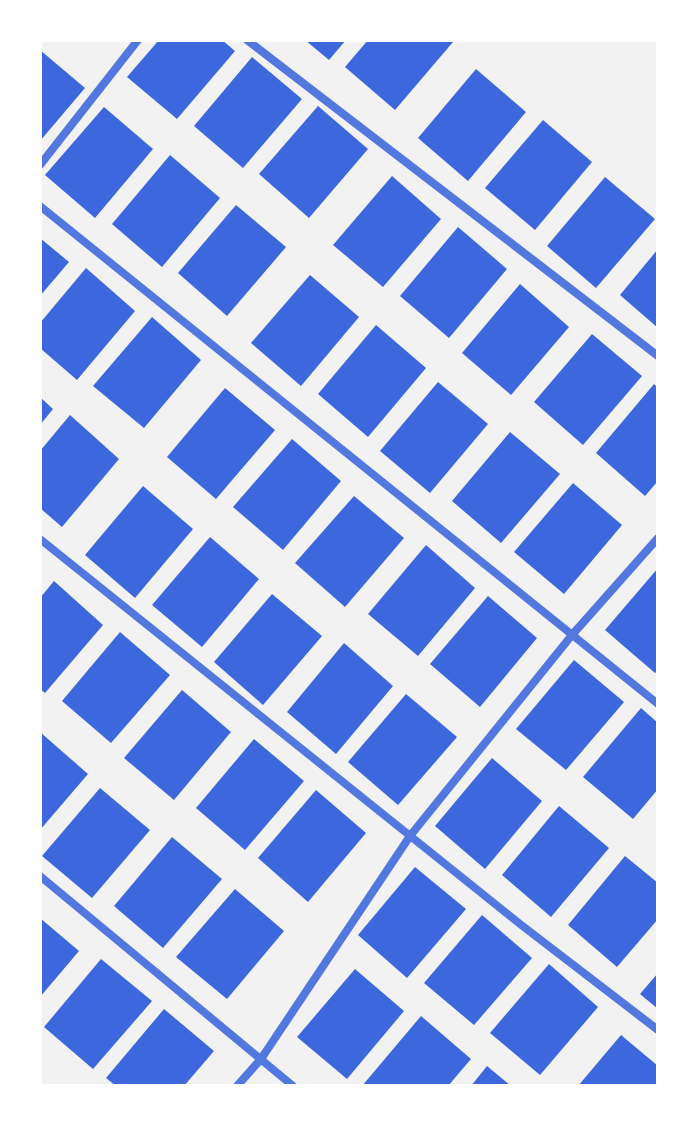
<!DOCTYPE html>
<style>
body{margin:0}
#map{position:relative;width:698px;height:1126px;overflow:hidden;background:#f2f2f2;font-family:Figtree,sans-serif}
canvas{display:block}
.frame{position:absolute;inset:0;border:42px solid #fff;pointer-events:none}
</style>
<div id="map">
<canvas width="698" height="1126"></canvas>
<div class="frame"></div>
</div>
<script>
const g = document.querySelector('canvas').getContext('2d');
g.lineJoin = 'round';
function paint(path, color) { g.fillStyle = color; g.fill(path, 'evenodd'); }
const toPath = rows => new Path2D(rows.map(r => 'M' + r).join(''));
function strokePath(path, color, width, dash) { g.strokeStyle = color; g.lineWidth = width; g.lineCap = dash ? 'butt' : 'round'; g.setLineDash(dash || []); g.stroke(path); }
paint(toPath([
 [159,40,222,40,235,51,177,119,127,77],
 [305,40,346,40,329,60],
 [368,40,451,40,453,42,395,110,345,67],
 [40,50,85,88,40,141],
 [252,57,302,99,243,168,194,126],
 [476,69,526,112,468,181,418,138],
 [318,106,368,149,309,218,259,174],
 [104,107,153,149,95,218,45,175],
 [543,120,592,162,535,230,485,188],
 [170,155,220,198,162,267,112,224],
 [392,176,441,219,383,287,333,245],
 [605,177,655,219,596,288,547,246],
 [236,205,286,247,227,316,178,273],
 [458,227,507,269,449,338,400,296],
 [40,238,69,262,40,296],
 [658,249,658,328,620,295],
 [86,268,135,311,77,380,40,348,40,323],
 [310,275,359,317,301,386,251,343],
 [520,284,569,327,511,395,462,353],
 [152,317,201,360,144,428,93,386],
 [376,325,426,368,368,437,318,394],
 [592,334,642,376,583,445,534,402],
 [438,382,488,424,430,493,380,451],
 [654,384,658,388,658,481,645,496,596,453],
 [225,388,275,430,216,499,167,457],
 [40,397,53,409,40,425],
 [70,415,119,459,62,527,40,508,40,451],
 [510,432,560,474,501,543,452,501],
 [292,439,341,481,283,550,233,507],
 [573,483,622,525,564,594,514,552],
 [143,486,193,529,135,598,85,555],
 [354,496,404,538,345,607,295,563],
 [210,537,259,579,202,647,152,605],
 [426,545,475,588,418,656,368,614],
 [658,568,658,670,655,673,605,630],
 [54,581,103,625,45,693,40,689,40,598],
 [272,594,322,636,263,705,214,662],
 [488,596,537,638,480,707,430,664],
 [120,632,170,675,111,743,62,701],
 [344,643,393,686,336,754,287,712],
 [574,660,624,702,566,770,516,729],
 [182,690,231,732,174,800,124,758],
 [406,694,457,737,398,805,348,762],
 [641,708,658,723,658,789,633,819,583,777],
 [40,732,88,774,40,830],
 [254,739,304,781,245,850,196,808],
 [492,758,542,801,485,869,435,826],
 [100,788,150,830,92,898,42,856],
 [316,790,366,833,308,902,258,858],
 [559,806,609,848,551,917,502,875],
 [172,837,222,879,163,948,114,906],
 [625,856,658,883,658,919,617,967,568,925],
 [415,867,466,909,407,978,358,935],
 [235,889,284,931,227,999,176,957],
 [482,915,532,958,474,1025,424,983],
 [40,918,79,951,40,997],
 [101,959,152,1001,93,1069,44,1027],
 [549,964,598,1007,540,1075,490,1033],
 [355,969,404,1011,347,1079,297,1037],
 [658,973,658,1009,640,994],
 [164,1009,214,1051,184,1086,116,1086,106,1078],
 [421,1016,471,1059,448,1086,362,1086],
 [621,1035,658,1066,658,1086,578,1086],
 [487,1066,511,1086,471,1086]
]), '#3d67dc');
strokePath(toPath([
 [247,40,658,356],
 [40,165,138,40],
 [40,206,658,704],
 [40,539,520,924,658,1030],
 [40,876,293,1086],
 [237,1086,261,1059,410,836,572,635,658,538]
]), '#5277de', 8);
</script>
